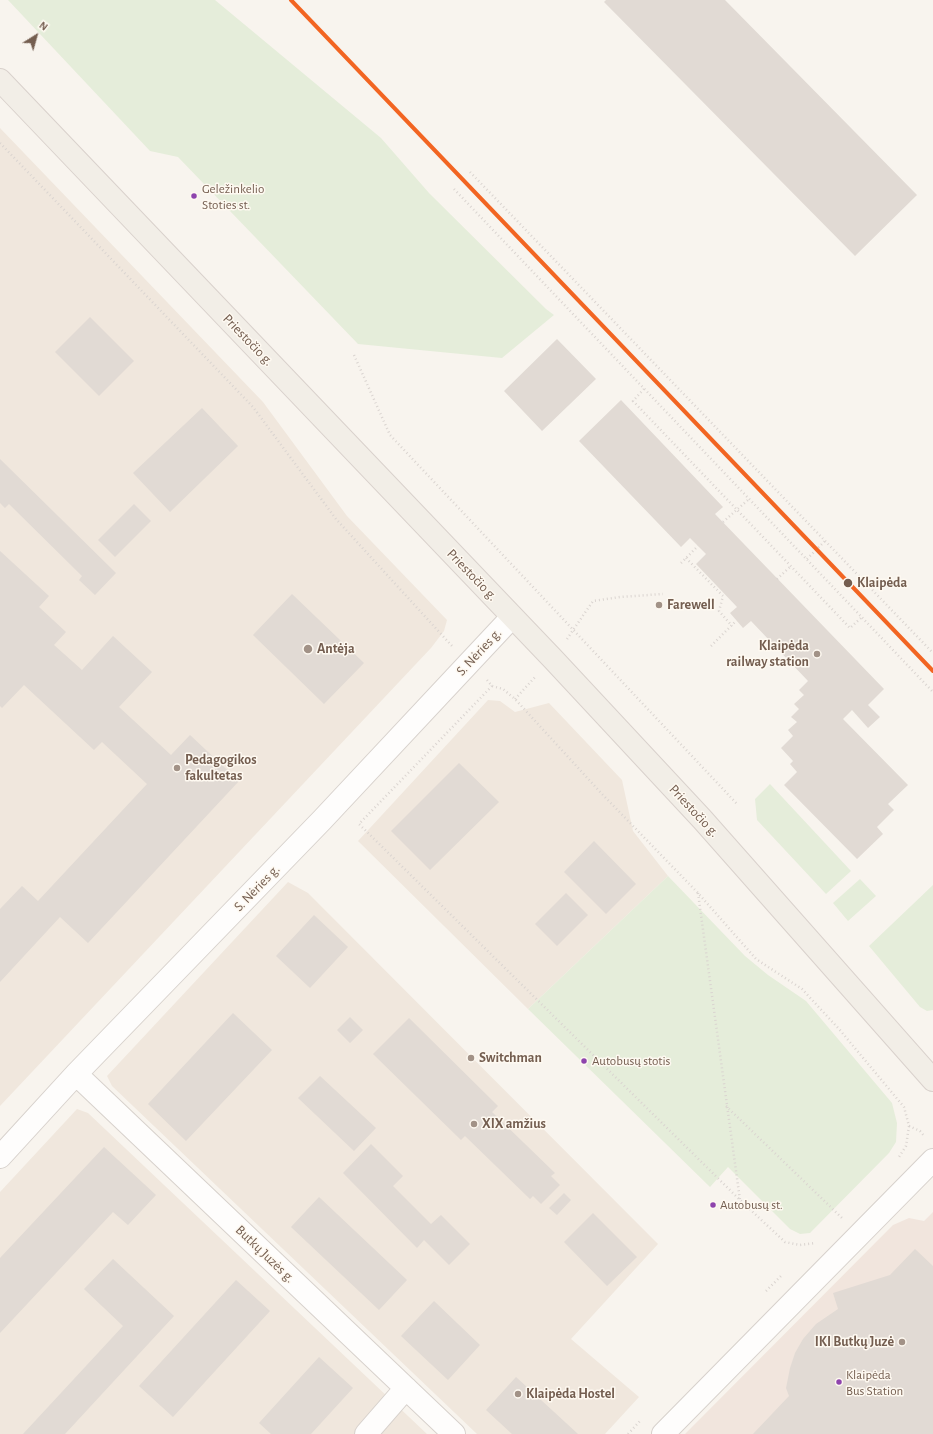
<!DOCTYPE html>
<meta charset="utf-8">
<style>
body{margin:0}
#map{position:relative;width:933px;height:1434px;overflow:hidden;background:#f8f4ee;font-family:"Alegreya Sans",sans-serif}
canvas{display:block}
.north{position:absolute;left:16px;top:16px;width:40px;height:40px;-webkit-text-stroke:3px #fef9f1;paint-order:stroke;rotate:37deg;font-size:11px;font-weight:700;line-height:16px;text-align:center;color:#745e50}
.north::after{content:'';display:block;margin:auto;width:14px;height:18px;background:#745e50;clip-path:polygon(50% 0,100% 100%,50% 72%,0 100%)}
</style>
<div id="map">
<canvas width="933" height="1434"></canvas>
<div class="north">N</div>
</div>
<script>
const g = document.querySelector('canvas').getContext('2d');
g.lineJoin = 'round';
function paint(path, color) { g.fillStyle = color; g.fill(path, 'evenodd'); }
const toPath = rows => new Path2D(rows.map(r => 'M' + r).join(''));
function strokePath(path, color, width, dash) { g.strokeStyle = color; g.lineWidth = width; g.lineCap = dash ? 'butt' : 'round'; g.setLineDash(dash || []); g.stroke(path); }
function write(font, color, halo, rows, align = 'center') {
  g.font = font + ' "Alegreya Sans",sans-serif'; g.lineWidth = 3; g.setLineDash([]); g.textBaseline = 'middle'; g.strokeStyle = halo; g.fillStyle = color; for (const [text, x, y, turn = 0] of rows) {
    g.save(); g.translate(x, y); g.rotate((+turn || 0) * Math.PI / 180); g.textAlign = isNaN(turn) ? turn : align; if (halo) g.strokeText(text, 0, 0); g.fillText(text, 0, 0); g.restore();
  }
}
paint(toPath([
 [0,128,263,402,347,516,447,620,444,631,431,648,0,1106],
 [488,700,500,701,515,712,549,703,622,780,633,831,668,876,528,1009,358,841],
 [288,882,308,893,658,1244,571,1339,639,1397,605,1434,477,1434,112,1086,107,1076],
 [77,1109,88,1113,427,1434,0,1434,0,1192]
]), '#f0e7dd');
paint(toPath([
 [933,1212,933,1434,685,1434,893,1225,909,1218,924,1221]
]), '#f1e5dd');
paint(toPath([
 [8,0,215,0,381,138,429,193,546,309,554,315,502,358,358,344,178,157,150,151],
 [770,784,851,871,826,894,757,820,755,799],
 [668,876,745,956,768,975,806,1001,892,1103,897,1123,896,1142,889,1153,810,1233,800,1234,790,1229,728,1167,710,1187,528,1009],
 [860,879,876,896,848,921,833,903],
 [933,885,933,1010,927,1011,920,1007,869,946]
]), '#e5edda');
paint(toPath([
 [606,0,725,0,917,195,855,256,604,2],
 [90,317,134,361,99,396,55,352],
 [557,339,596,379,542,431,504,391],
 [621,400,723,507,715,514,884,689,868,705,880,717,868,728,852,710,843,719,908,785,888,804,894,810,877,827,883,834,857,859,784,785,797,772,790,764,793,761,781,748,793,736,788,730,797,722,791,717,799,709,794,704,804,695,799,690,808,681,751,621,743,628,730,613,737,607,696,564,706,554,690,538,681,547,579,441],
 [202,408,238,446,170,512,133,473],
 [0,459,116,573,95,595,79,580,82,576,9,504,5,508,0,503],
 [134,504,151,521,115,557,98,540],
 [0,551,49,596,39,607,66,632,54,645,82,670,113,636,152,672,119,707,171,755,190,735,239,781,88,943,60,917,0,982,0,909,22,886,38,901,147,784,102,742,94,750,24,685,2,708,0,706],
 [292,594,364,663,324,704,253,635],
 [459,763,499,802,430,870,391,831],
 [594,841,636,884,606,914,564,872],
 [566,893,588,915,557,946,535,924],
 [314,915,348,947,310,988,276,956],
 [233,1013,272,1050,186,1141,148,1104],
 [350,1017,363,1030,350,1043,337,1030],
 [409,1018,498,1106,492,1112,555,1173,551,1176,560,1185,541,1204,533,1196,530,1199,465,1136,461,1140,373,1054],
 [320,1076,376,1128,354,1151,298,1098],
 [371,1144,403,1176,393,1186,431,1224,441,1215,470,1244,449,1265,424,1240,417,1248,343,1173],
 [104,1147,156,1195,128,1225,113,1212,0,1333,0,1258],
 [564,1193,571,1200,557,1215,549,1208],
 [319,1197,407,1280,379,1310,291,1227],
 [593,1213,637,1257,607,1286,564,1242],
 [915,1249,933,1266,933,1434,753,1434,789,1396,786,1388,790,1368,795,1353,803,1339,816,1324,838,1309,833,1293,890,1275],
 [113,1259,174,1316,65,1434,23,1434,123,1326,84,1289],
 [236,1280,270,1311,173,1417,139,1386],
 [434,1301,480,1345,448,1380,401,1336],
 [319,1357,353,1388,311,1434,271,1434,259,1423],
 [516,1377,578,1434,512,1434,486,1410]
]), '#e1dad4');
const minor = toPath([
 [76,1074,454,1434],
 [0,1157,76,1074,322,820,512,617],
 [366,1434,406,1388],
 [663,1434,933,1160]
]);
const primary = toPath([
 [0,80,553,659,702,819,933,1080]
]);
strokePath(minor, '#d7d1cc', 24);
strokePath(primary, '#d9d1cc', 24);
strokePath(toPath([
 [0,143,253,407,336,519,452,646],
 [470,172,933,653],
 [454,189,933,692],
 [354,355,390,435,738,805],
 [644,389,633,401,850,628,862,617],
 [723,522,749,499],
 [686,558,723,596,719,611,732,626],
 [807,559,825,541],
 [681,563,698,546],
 [777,579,791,566],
 [567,639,593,601,620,597,663,594],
 [711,646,736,621],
 [487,680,492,686,503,689,515,699,602,794,698,893,756,959,802,989,839,1029,904,1107,909,1126,906,1146,899,1157],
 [492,686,359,824,740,1200,785,1242,800,1245,815,1243],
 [515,699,536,676],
 [698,893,740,1200],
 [726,1106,842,1218],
 [909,1126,920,1131,925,1137],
 [766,1291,782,1275],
 [628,1434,640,1421]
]), '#dad4d0', 2.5, [1, 3]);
strokePath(minor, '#fefdfc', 22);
strokePath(primary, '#f2eee7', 22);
strokePath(toPath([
 [291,0,933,671]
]), '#f26522', 4);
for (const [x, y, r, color] of [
 [194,196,3.5,"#8e44ad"],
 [848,583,5,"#745e50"],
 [659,605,4,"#a29287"],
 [308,649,5,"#a29287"],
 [817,654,4,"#a29287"],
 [177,768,4,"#a29287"],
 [471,1058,4,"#a29287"],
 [584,1061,3.5,"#8e44ad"],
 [474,1124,4,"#a29287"],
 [713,1205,3.5,"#8e44ad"],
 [902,1342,4,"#a29287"],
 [839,1382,3.5,"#8e44ad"],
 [518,1394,4,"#a29287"]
]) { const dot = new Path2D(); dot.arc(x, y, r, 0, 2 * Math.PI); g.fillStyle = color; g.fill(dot); strokePath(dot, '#fef9f1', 1.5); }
write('13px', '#745e50', '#fef9f1', [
 ["Geležinkelio",202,189],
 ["Stoties st.",202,205],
 ["Autobusų stotis",592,1061],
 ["Autobusų st.",720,1205],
 ["Klaipėda",846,1375],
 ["Bus Station",846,1391]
], 'left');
write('14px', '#745e50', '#fef9f1', [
 ["Priestočio g.",248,340,46],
 ["Priestočio g.",472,575,46],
 ["S. Nėries g.",479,652,-47],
 ["Priestočio g.",694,811,47],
 ["S. Nėries g.",257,888,-46],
 ["Butkų Juzės g.",265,1254,44]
]);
write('bold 14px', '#745e50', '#fef9f1', [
 ["Klaipėda",857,583]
], 'left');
write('bold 14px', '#745e50', '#fef9f1', [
 ["Farewell",667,605],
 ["Klaipėda",809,646,"right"],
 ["railway station",809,662,"right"],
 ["Antėja",317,649],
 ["Pedagogikos",185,760],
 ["fakultetas",185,776],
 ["Switchman",479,1058],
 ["XIX amžius",482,1124],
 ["IKI Butkų Juzė",894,1342,"right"],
 ["Klaipėda Hostel",526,1394]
], 'left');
</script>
